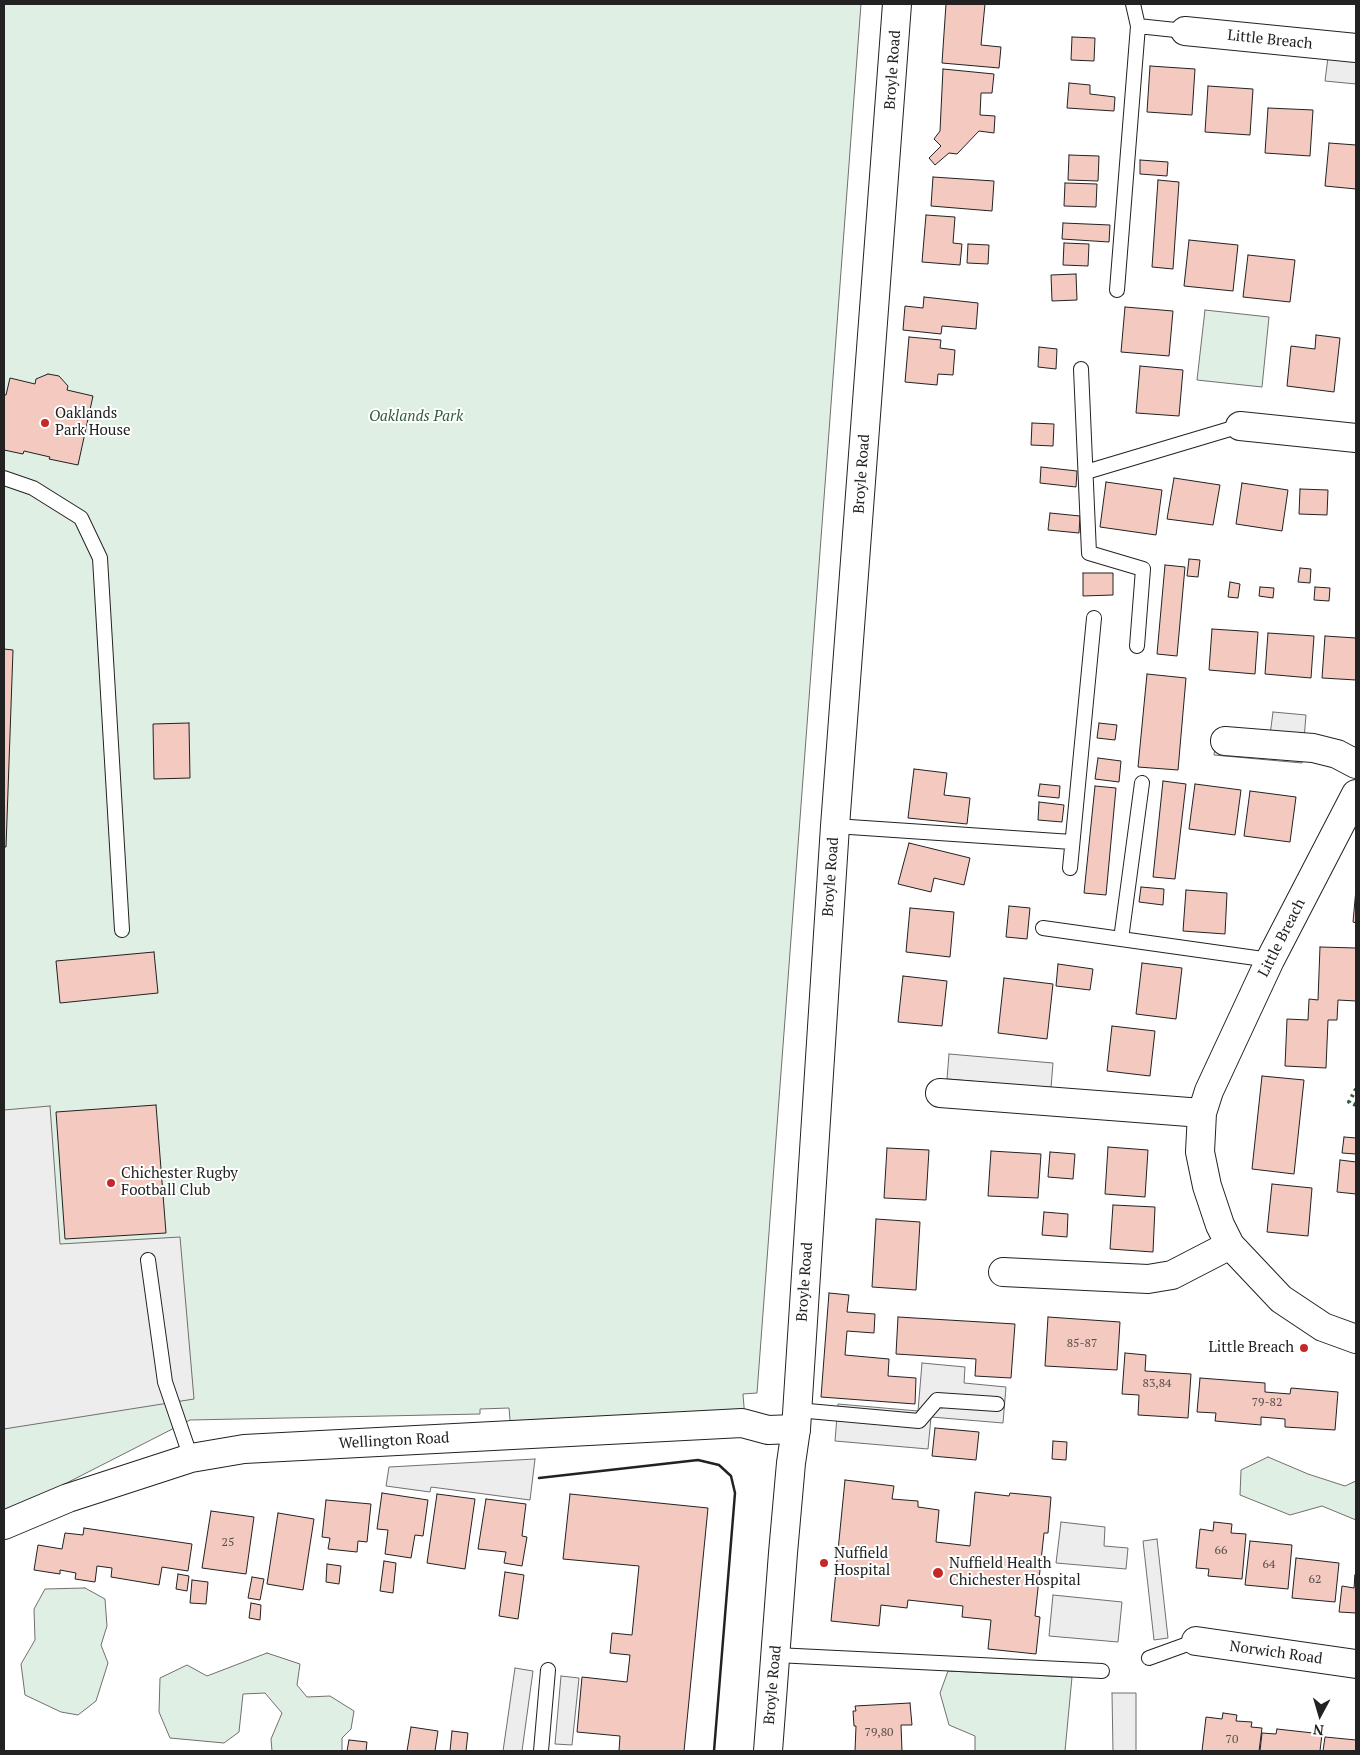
<!DOCTYPE html>
<style>
body{margin:0}
#map{position:relative;width:1360px;height:1755px;overflow:hidden;background:#fff;font-family:"PT Serif",serif}
canvas{display:block}
.frame{position:absolute;inset:0;border:5px solid #222;pointer-events:none}
.north{position:absolute;left:1295px;top:1690px;width:50px;height:50px;-webkit-text-stroke:4px #fff;paint-order:stroke;rotate:186deg;font-size:14px;font-weight:700;line-height:20px;text-align:center;color:#222}
.north::after{content:'';display:block;margin:auto;width:18px;height:22px;background:#222;clip-path:polygon(50% 0,100% 100%,50% 72%,0 100%)}
</style>
<div id="map">
<canvas width="1360" height="1755"></canvas>
<div class="frame"></div>
<div class="north">N</div>
</div>
<script>
const g = document.querySelector('canvas').getContext('2d');
g.lineJoin = 'round';
function paint(path, color) { g.fillStyle = color; g.fill(path, 'evenodd'); }
const toPath = rows => new Path2D(rows.map(r => 'M' + r).join(''));
function strokePath(path, color, width, dash) { g.strokeStyle = color; g.lineWidth = width; g.lineCap = dash ? 'butt' : 'round'; g.setLineDash(dash || []); g.stroke(path); }
function write(font, color, halo, rows, align = 'center') {
  g.font = font + ' "PT Serif",serif'; g.lineWidth = 4; g.setLineDash([]); g.textBaseline = 'middle'; g.strokeStyle = halo; g.fillStyle = color; for (const [text, x, y, turn = 0] of rows) {
    g.save(); g.translate(x, y); g.rotate((+turn || 0) * Math.PI / 180); g.textAlign = isNaN(turn) ? turn : align; if (halo) g.strokeText(text, 0, 0); g.fillText(text, 0, 0); g.restore();
  }
}
const green = toPath([
 [4,4,861,4,757,1393,743,1394,745,1419,511,1432,509,1408,480,1409,480,1414,190,1420,4,1515,4,4],
 [1205,310,1269,317,1262,387,1197,380,1205,310],
 [1268,1457,1308,1474,1345,1486,1356,1481,1356,1520,1322,1506,1290,1515,1240,1495,1241,1470,1268,1457],
 [85,1588,105,1599,107,1626,101,1645,108,1663,96,1701,78,1715,61,1712,25,1695,21,1664,35,1640,34,1609,45,1589,85,1588],
 [267,1653,300,1664,297,1685,307,1697,330,1696,354,1711,351,1729,342,1738,342,1751,272,1751,271,1739,282,1713,265,1693,243,1694,239,1732,224,1743,170,1738,159,1712,160,1678,187,1665,207,1676,267,1653],
 [948,1671,1072,1677,1065,1751,975,1751,975,1736,949,1725,940,1693,948,1671]
]);
paint(green, '#e0efe3');
strokePath(green, '#6f6f6f', 1);
const parking = toPath([
 [1328,57,1356,60,1356,84,1325,81,1328,57],
 [1273,712,1306,715,1302,763,1214,755,1217,731,1270,735,1273,712],
 [949,1054,1053,1063,1051,1088,947,1079,949,1054],
 [50,1106,60,1244,180,1237,194,1399,4,1429,4,1110,50,1106],
 [922,1363,965,1367,964,1383,1006,1387,1003,1423,931,1417,928,1449,835,1441,838,1404,918,1411,922,1363],
 [535,1459,530,1500,431,1487,430,1492,386,1486,389,1467,535,1459],
 [1061,1522,1105,1527,1104,1546,1128,1548,1126,1569,1056,1563,1061,1522],
 [1157,1539,1168,1638,1154,1640,1143,1541,1157,1539],
 [1053,1595,1122,1602,1118,1642,1049,1636,1053,1595],
 [515,1668,533,1671,522,1751,503,1751,515,1668],
 [561,1676,579,1678,572,1745,555,1744,561,1676],
 [1112,1693,1136,1693,1136,1751,1113,1751,1112,1693]
]);
paint(parking, '#ededed');
strokePath(parking, '#6f6f6f', 1);
const building = toPath([
 [946,4,985,4,981,45,1001,47,999,68,942,63,946,4],
 [1072,37,1095,38,1094,61,1071,60,1072,37],
 [1150,66,1195,69,1192,115,1147,112,1150,66],
 [943,69,994,74,992,93,981,93,980,115,995,116,994,133,979,131,957,154,949,153,935,165,929,158,941,146,934,139,940,131,943,69],
 [1069,83,1090,85,1090,94,1115,97,1114,111,1067,108,1069,83],
 [1208,86,1253,89,1250,135,1205,132,1208,86],
 [1268,108,1313,110,1310,156,1265,153,1268,108],
 [1329,143,1356,145,1356,189,1325,186,1329,143],
 [1069,155,1099,156,1098,181,1068,180,1069,155],
 [1140,160,1168,162,1167,176,1140,174,1140,160],
 [933,177,994,181,992,211,931,206,933,177],
 [1158,180,1179,182,1173,269,1152,267,1158,180],
 [1065,183,1097,184,1096,207,1064,206,1065,183],
 [926,215,955,217,953,243,962,244,960,265,922,262,926,215],
 [1063,223,1110,225,1109,242,1062,239,1063,223],
 [1189,240,1238,245,1233,291,1184,286,1189,240],
 [1064,243,1089,244,1088,266,1063,265,1064,243],
 [968,244,989,245,988,264,967,263,968,244],
 [1248,255,1295,260,1290,302,1243,297,1248,255],
 [1076,274,1077,300,1052,301,1051,275,1076,274],
 [924,297,978,303,976,329,942,326,941,334,903,330,905,306,923,308,924,297],
 [1125,307,1173,311,1169,356,1121,352,1125,307],
 [1316,335,1340,338,1334,392,1287,386,1291,346,1315,349,1316,335],
 [909,337,941,340,940,348,955,350,953,375,938,374,937,385,905,382,909,337],
 [1039,347,1057,349,1056,369,1038,367,1039,347],
 [1140,366,1183,370,1179,416,1136,413,1140,366],
 [48,374,59,376,68,386,67,390,93,396,78,465,49,459,50,457,24,451,23,454,4,450,4,395,6,395,10,378,35,384,36,379,48,374],
 [1032,423,1054,424,1053,446,1031,445,1032,423],
 [1041,467,1077,471,1076,487,1040,483,1041,467],
 [1174,478,1220,485,1213,525,1167,519,1174,478],
 [1106,482,1162,490,1156,535,1100,527,1106,482],
 [1242,483,1288,490,1282,531,1236,524,1242,483],
 [1300,489,1328,490,1327,515,1299,514,1300,489],
 [1050,513,1080,516,1079,533,1048,530,1050,513],
 [1189,559,1200,560,1198,577,1187,576,1189,559],
 [1165,565,1185,567,1177,656,1157,654,1165,565],
 [1300,568,1311,569,1310,583,1298,582,1300,568],
 [1083,573,1113,573,1113,595,1083,596,1083,573],
 [1230,582,1240,584,1238,598,1228,597,1230,582],
 [1260,587,1274,588,1273,598,1259,596,1260,587],
 [1315,587,1330,588,1329,601,1314,600,1315,587],
 [1212,629,1258,632,1255,674,1209,670,1212,629],
 [1268,633,1314,636,1311,678,1265,674,1268,633],
 [1325,636,1356,638,1356,680,1322,678,1325,636],
 [4,649,13,650,6,847,4,847,4,649],
 [1147,674,1186,678,1178,770,1138,767,1147,674],
 [189,723,190,778,154,779,153,724,189,723],
 [1099,723,1117,725,1115,740,1097,738,1099,723],
 [1098,758,1121,761,1119,782,1095,779,1098,758],
 [914,769,947,773,944,795,970,798,967,824,908,818,914,769],
 [1163,781,1186,784,1175,879,1153,877,1163,781],
 [1040,784,1060,786,1059,798,1038,796,1040,784],
 [1195,784,1241,790,1235,835,1189,829,1195,784],
 [1095,786,1116,788,1106,895,1084,893,1095,786],
 [1250,791,1296,797,1290,842,1244,836,1250,791],
 [1039,802,1064,805,1062,822,1038,820,1039,802],
 [909,843,970,858,964,885,934,878,931,892,898,884,909,843],
 [1141,887,1164,889,1163,905,1139,902,1141,887],
 [1356,889,1356,923,1353,922,1356,889],
 [1186,890,1227,893,1225,934,1183,931,1186,890],
 [1009,906,1030,908,1027,939,1006,937,1009,906],
 [910,908,954,912,950,957,906,952,910,908],
 [1320,947,1356,948,1356,1001,1338,1000,1337,1020,1328,1020,1326,1068,1285,1066,1287,1019,1308,1020,1309,999,1318,1000,1320,947],
 [154,952,158,993,60,1003,56,961,154,952],
 [1142,963,1182,968,1176,1019,1136,1014,1142,963],
 [1058,964,1093,969,1090,990,1056,986,1058,964],
 [903,976,947,981,942,1026,898,1022,903,976],
 [1004,978,1053,984,1047,1039,998,1033,1004,978],
 [1112,1026,1155,1031,1150,1076,1107,1071,1112,1026],
 [1262,1076,1304,1080,1294,1174,1252,1169,1262,1076],
 [156,1105,166,1233,65,1239,56,1112,156,1105],
 [1344,1137,1356,1138,1356,1154,1342,1153,1344,1137],
 [1108,1147,1148,1150,1145,1197,1105,1194,1108,1147],
 [887,1148,929,1150,926,1200,884,1198,887,1148],
 [991,1151,1041,1154,1038,1198,988,1196,991,1151],
 [1050,1152,1075,1154,1073,1179,1048,1177,1050,1152],
 [1340,1160,1356,1162,1356,1194,1337,1192,1340,1160],
 [1272,1184,1312,1188,1308,1236,1267,1232,1272,1184],
 [1113,1205,1155,1207,1153,1252,1110,1249,1113,1205],
 [1044,1212,1068,1214,1067,1237,1042,1235,1044,1212],
 [876,1219,920,1222,916,1290,872,1287,876,1219],
 [829,1293,849,1295,847,1312,875,1314,874,1333,847,1331,845,1355,889,1359,888,1376,916,1378,915,1404,821,1397,829,1293],
 [898,1317,1015,1324,1011,1378,975,1376,976,1359,896,1354,898,1317],
 [1048,1317,1120,1322,1117,1370,1045,1366,1048,1317],
 [1125,1353,1146,1355,1145,1371,1191,1374,1188,1418,1138,1415,1139,1395,1122,1394,1125,1353],
 [1200,1378,1265,1383,1265,1392,1290,1394,1291,1388,1338,1392,1335,1430,1285,1427,1285,1419,1261,1417,1261,1425,1215,1421,1216,1413,1197,1412,1200,1378],
 [935,1428,979,1432,976,1460,932,1456,935,1428],
 [1053,1441,1067,1442,1066,1460,1052,1459,1053,1441],
 [845,1480,894,1486,892,1499,918,1501,918,1507,939,1510,936,1542,970,1546,975,1492,1009,1496,1010,1493,1051,1497,1048,1533,1044,1533,1035,1616,1040,1617,1036,1654,988,1649,991,1620,962,1617,963,1606,908,1600,907,1608,881,1605,879,1626,831,1621,845,1480],
 [382,1493,428,1500,423,1536,415,1535,411,1558,385,1554,388,1530,377,1529,382,1493],
 [437,1494,475,1499,465,1569,427,1563,437,1494],
 [570,1494,708,1508,684,1751,619,1751,620,1736,577,1732,582,1677,627,1682,630,1655,610,1653,612,1633,632,1635,639,1566,563,1559,570,1494],
 [486,1499,526,1504,522,1536,527,1537,522,1566,504,1563,506,1552,478,1549,486,1499],
 [326,1500,371,1504,367,1542,358,1541,357,1552,328,1549,330,1538,322,1537,326,1500],
 [211,1511,254,1517,246,1574,202,1568,211,1511],
 [278,1513,314,1519,303,1590,267,1584,278,1513],
 [1214,1522,1232,1524,1231,1533,1246,1534,1242,1579,1208,1576,1209,1569,1196,1568,1200,1529,1213,1531,1214,1522],
 [84,1528,192,1544,188,1571,162,1567,159,1585,111,1577,112,1568,97,1566,95,1582,75,1579,76,1573,60,1570,60,1574,34,1570,38,1545,62,1549,65,1533,83,1535,84,1528],
 [1250,1541,1292,1545,1288,1589,1245,1585,1250,1541],
 [1296,1558,1339,1563,1335,1602,1292,1598,1296,1558],
 [384,1561,396,1563,393,1593,380,1591,384,1561],
 [327,1564,341,1566,339,1584,326,1582,327,1564],
 [505,1572,524,1575,518,1619,499,1616,505,1572],
 [178,1574,189,1576,187,1591,176,1589,178,1574],
 [1355,1575,1356,1613,1339,1612,1342,1586,1354,1588,1355,1575],
 [252,1577,264,1579,260,1600,248,1598,252,1577],
 [192,1580,208,1582,206,1604,190,1603,192,1580],
 [251,1603,261,1605,260,1620,249,1618,251,1603],
 [910,1703,912,1725,901,1725,902,1751,855,1751,856,1726,854,1726,853,1711,856,1711,855,1706,910,1703],
 [1223,1713,1237,1715,1236,1721,1252,1722,1251,1727,1262,1728,1259,1751,1202,1751,1206,1717,1222,1719,1223,1713],
 [411,1727,438,1731,435,1751,407,1751,411,1727],
 [1277,1729,1322,1734,1320,1751,1260,1751,1262,1733,1276,1734,1277,1729],
 [452,1731,468,1733,466,1751,450,1751,452,1731],
 [1325,1737,1356,1740,1356,1751,1323,1751,1325,1737],
 [349,1740,367,1742,366,1751,347,1751,349,1740]
]);
paint(building, '#f3c9c0');
strokePath(building, '#222', 1);
const service = toPath([
 [1133,4,1138,26],
 [1117,290,1138,26,1185,31],
 [1081,369,1089,553,1143,569,1137,646],
 [1086,472,1240,426],
 [4,478,33,488,81,518,100,558,122,930],
 [1142,783,1121,939,1270,960],
 [835,826,1072,842],
 [1070,868,1094,618],
 [1043,928,1121,939],
 [148,1260,165,1382,191,1458],
 [797,1410,919,1421,937,1400,997,1404],
 [776,1655,1102,1671],
 [1149,1658,1196,1641],
 [541,1751,548,1670]
]);
const minor = toPath([
 [1185,31,1356,48],
 [1240,426,1356,438],
 [1225,741,1313,748,1337,754,1356,764],
 [1356,794,1270,960,1209,1091,1202,1113,1200,1152,1207,1186,1220,1225,1230,1245,1281,1299,1323,1327,1356,1339],
 [940,1093,1202,1113],
 [1003,1272,1148,1279,1172,1275,1230,1245],
 [1196,1641,1356,1664]
]);
const tertiary = toPath([
 [4,1525,68,1498,191,1458,244,1449,742,1423,768,1430,796,1429]
]);
const primary = toPath([
 [768,1751,783,1553,791,1463,796,1429,835,826,897,4]
]);
strokePath(service, '#222', 16);
strokePath(minor, '#222', 30);
strokePath(tertiary, '#222', 30);
strokePath(primary, '#222', 30);
strokePath(service, '#fff', 14);
strokePath(minor, '#fff', 28);
strokePath(tertiary, '#fff', 28);
strokePath(primary, '#fff', 28);
strokePath(toPath([
 [1356,1089,1349,1102,1356,1105]
]), '#2f5e38', 4, [2.5, 4]);
strokePath(toPath([
 [539,1478,698,1460,719,1465,731,1476,735,1493,714,1751]
]), '#222', 2.5);
for (const [x, y, r, color] of [
 [45,423,5,"#c62828"],
 [111,1183,5,"#c62828"],
 [1304,1348,5,"#c62828"],
 [824,1563,5,"#c62828"],
 [938,1573,6,"#c62828"]
]) { const dot = new Path2D(); dot.arc(x, y, r, 0, 2 * Math.PI); g.fillStyle = color; g.fill(dot); strokePath(dot, '#fff', 2); }
write('12px', '#564c4a', null, [
 ["85-87",1082,1344],
 ["83,84",1157,1384],
 ["79-82",1267,1403],
 ["25",228,1543],
 ["66",1221,1551],
 ["64",1269,1565],
 ["62",1315,1580],
 ["79,80",879,1733],
 ["70",1232,1740]
]);
write('15px', '#222', '#fff', [
 ["Little Breach",1270,40,6],
 ["Broyle Road",893,70,-86],
 ["Broyle Road",862,474,-86],
 ["Broyle Road",831,877,-86],
 ["Little Breach",1282,938,-63],
 ["Broyle Road",805,1282,-86],
 ["Wellington Road",394,1441,-3],
 ["Norwich Road",1276,1653,8],
 ["Broyle Road",773,1685,-85]
]);
write('15px', '#222', '#fff', [
 ["Oaklands",55,414],
 ["Park House",55,431],
 ["Chichester Rugby",121,1174],
 ["Football Club",121,1191],
 ["Little Breach",1294,1348,"right"],
 ["Nuffield",834,1554],
 ["Hospital",834,1571],
 ["Nuffield Health",949,1564],
 ["Chichester Hospital",949,1581]
], 'left');
write('italic 15px', '#2f5e38', '#fff', [
 ["Oaklands Park",416,417]
]);
</script>
